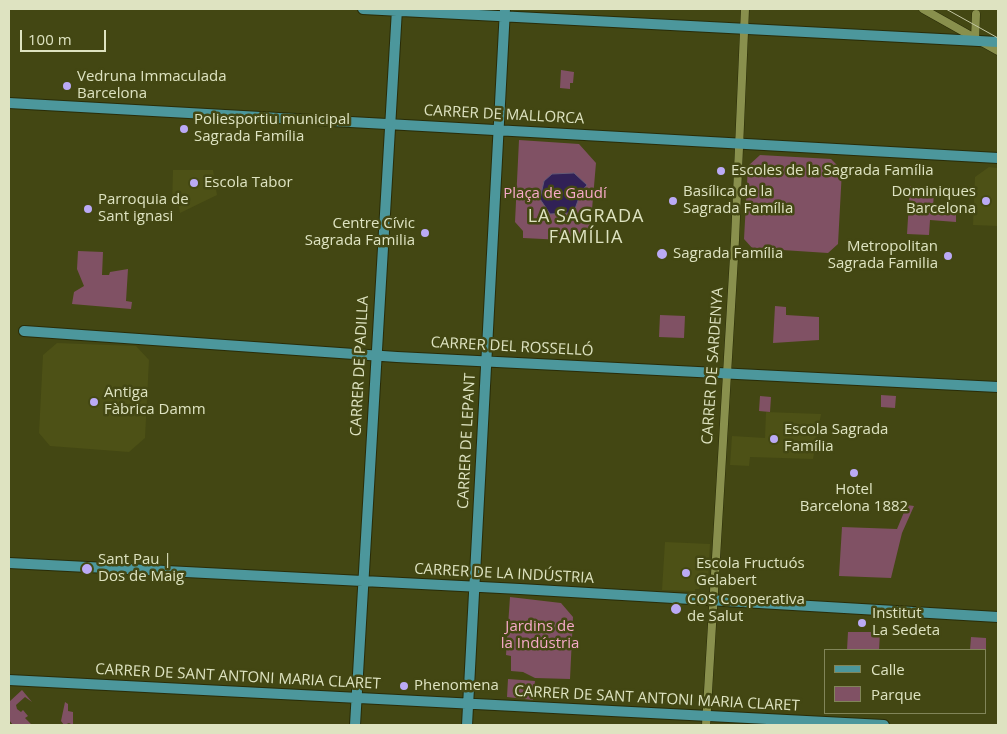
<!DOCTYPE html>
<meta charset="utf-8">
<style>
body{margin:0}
#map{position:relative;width:1007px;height:734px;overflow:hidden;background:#434713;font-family:"Open Sans",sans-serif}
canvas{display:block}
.frame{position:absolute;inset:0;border:10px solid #dee3c1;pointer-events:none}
.legend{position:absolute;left:824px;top:649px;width:162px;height:65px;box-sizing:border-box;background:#434713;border:1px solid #818559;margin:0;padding:6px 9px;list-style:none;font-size:15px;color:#dee3c1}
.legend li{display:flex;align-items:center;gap:10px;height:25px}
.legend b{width:25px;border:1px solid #818559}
.scale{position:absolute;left:20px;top:30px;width:86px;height:22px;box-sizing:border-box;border:2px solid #dee3c1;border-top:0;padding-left:6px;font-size:15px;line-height:18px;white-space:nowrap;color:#dee3c1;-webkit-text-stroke:4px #434713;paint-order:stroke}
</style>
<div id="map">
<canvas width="1007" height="734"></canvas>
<div class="frame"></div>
<ul class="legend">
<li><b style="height:6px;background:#4c979c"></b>Calle</li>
<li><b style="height:14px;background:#805164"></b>Parque</li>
</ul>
<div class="scale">100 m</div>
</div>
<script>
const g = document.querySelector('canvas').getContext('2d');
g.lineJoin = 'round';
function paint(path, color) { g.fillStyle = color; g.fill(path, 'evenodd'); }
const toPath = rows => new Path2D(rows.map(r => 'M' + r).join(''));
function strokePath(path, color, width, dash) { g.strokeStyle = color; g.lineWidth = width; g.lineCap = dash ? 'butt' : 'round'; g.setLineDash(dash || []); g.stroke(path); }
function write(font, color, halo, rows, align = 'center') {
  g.font = font + ' "Open Sans",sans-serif'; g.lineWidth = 5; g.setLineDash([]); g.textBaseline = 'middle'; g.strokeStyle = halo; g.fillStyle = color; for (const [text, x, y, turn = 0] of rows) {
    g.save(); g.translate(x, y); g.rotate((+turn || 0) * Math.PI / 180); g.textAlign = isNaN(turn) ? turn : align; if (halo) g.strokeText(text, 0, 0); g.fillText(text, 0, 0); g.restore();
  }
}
paint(toPath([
 [989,167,998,168,998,226,973,225,975,177],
 [173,170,213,170,217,195,180,213,179,207,172,206],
 [57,343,136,346,149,360,145,438,129,452,50,446,39,433,43,355],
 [766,412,821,414,813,459,750,457,749,466,730,465,732,436,765,438],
 [665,542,710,544,708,580,703,580,699,589,695,589,695,591,662,590]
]), '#4d5116');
paint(toPath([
 [561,70,574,72,573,83,570,83,570,89,560,88],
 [519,140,579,144,596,163,591,221,595,231,583,241,523,238,523,231,515,222],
 [760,155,831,159,842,170,838,244,828,253,782,250,780,248,753,249,744,239,748,166],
 [910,186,934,188,933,210,956,211,956,222,930,220,929,235,907,234],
 [78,251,103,252,102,275,109,275,110,272,128,269,126,301,132,302,131,309,72,304,74,292,84,286,77,269],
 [775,306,786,307,786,315,819,317,819,340,773,343],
 [660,315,685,316,684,338,659,337],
 [881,395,896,396,895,408,881,407],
 [760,396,771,397,770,412,759,411],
 [907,505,914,506,902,533,891,578,839,576,842,527,897,529],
 [510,597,561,603,573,617,570,679,535,678,523,672,511,671,511,656,506,655],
 [848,632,880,632,879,650,847,650],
 [971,637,986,638,986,657,986,650,970,650],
 [508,679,535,681,533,700,507,697],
 [22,690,32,702,25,697,16,705,17,709,21,712,23,710,28,716,25,718,32,725,13,725,9,720,9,702],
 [65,702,68,704,68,711,73,712,73,725,69,723,64,725,61,721]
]), '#805164');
const water = toPath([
 [574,173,587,185,581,192,575,209,568,213,550,214,540,199,544,181,552,174,574,173]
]);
paint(water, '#312156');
strokePath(water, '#655b76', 1);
const minor = toPath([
 [923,9,998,51],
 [975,40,976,14],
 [706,725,735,240,745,9]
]);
const major = toPath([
 [363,9,998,42],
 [9,103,998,158],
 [24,331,397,357,998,387],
 [9,563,520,589,998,617],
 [9,680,884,725],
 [355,725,397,9],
 [467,725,505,9]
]);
strokePath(minor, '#292c08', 9);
strokePath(major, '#292c08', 12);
strokePath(minor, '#89904d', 8);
strokePath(major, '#4c979c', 10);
strokePath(toPath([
 [946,9,998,38]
]), '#c3c7a2', 1);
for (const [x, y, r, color] of [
 [67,86,5,"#bbaaf6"],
 [184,129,5,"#bbaaf6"],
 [721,171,5,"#bbaaf6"],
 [194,183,5,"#bbaaf6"],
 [673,201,5,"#bbaaf6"],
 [986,201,5,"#bbaaf6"],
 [88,209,5,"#bbaaf6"],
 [425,233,5,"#bbaaf6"],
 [662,254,6,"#bbaaf6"],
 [948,256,5,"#bbaaf6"],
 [94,402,5,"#bbaaf6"],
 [774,439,5,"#bbaaf6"],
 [854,473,5,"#bbaaf6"],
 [87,569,6,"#bbaaf6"],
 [686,573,5,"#bbaaf6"],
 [676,609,6,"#bbaaf6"],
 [862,623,5,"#bbaaf6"],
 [404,686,5,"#bbaaf6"]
]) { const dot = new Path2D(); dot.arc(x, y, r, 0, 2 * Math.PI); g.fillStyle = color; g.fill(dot); strokePath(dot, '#434713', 2); }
write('15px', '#dee3c1', '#434713', [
 ["Vedruna Immaculada",77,77],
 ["Barcelona",77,94],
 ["Poliesportiu municipal",194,120],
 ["Sagrada Família",194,137],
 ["Escoles de la Sagrada Família",731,171],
 ["Escola Tabor",204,183],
 ["Basílica de la",683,192],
 ["Sagrada Família",683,209],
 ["Dominiques",976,192,"right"],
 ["Barcelona",976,209,"right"],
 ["Parroquia de",98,200],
 ["Sant ignasi",98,217],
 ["Centre Cívic",415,224,"right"],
 ["Sagrada Familia",415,241,"right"],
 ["Metropolitan",938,247,"right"],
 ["Sagrada Familia",938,264,"right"],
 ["Sagrada Família",673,254],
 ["Antiga",104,393],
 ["Fàbrica Damm",104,410],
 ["Escola Sagrada",784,430],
 ["Família",784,447],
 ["Hotel",854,490,"center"],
 ["Barcelona 1882",854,507,"center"],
 ["Sant Pau |",98,560],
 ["Dos de Maig",98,577],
 ["Escola Fructuós",696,564],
 ["Gelabert",696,581],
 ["COS Cooperativa",687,600],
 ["de Salut",687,617],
 ["Institut",872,614],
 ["La Sedeta",872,631],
 ["Phenomena",414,686]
], 'left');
write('15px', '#dee3c1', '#434713', [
 ["CARRER DE MALLORCA",504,115,3],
 ["CARRER DEL ROSSELLÓ",512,347,3],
 ["CARRER DE PADILLA",360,366,-87],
 ["CARRER DE SARDENYA",713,366,-86],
 ["CARRER DE LEPANT",467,441,-87],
 ["CARRER DE LA INDÚSTRIA",504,574,3],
 ["CARRER DE SANT ANTONI MARIA CLARET",238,677,3],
 ["CARRER DE SANT ANTONI MARIA CLARET",657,699,3]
]);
write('15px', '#f7aac9', '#434713', [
 ["Plaça de Gaudí",555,194],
 ["Jardins de",540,627],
 ["la Indústria",540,644]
]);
g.letterSpacing = '1px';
write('18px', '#dee3c1', '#434713', [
 ["LA SAGRADA",586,217],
 ["FAMÍLIA",586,238]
]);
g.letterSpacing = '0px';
</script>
